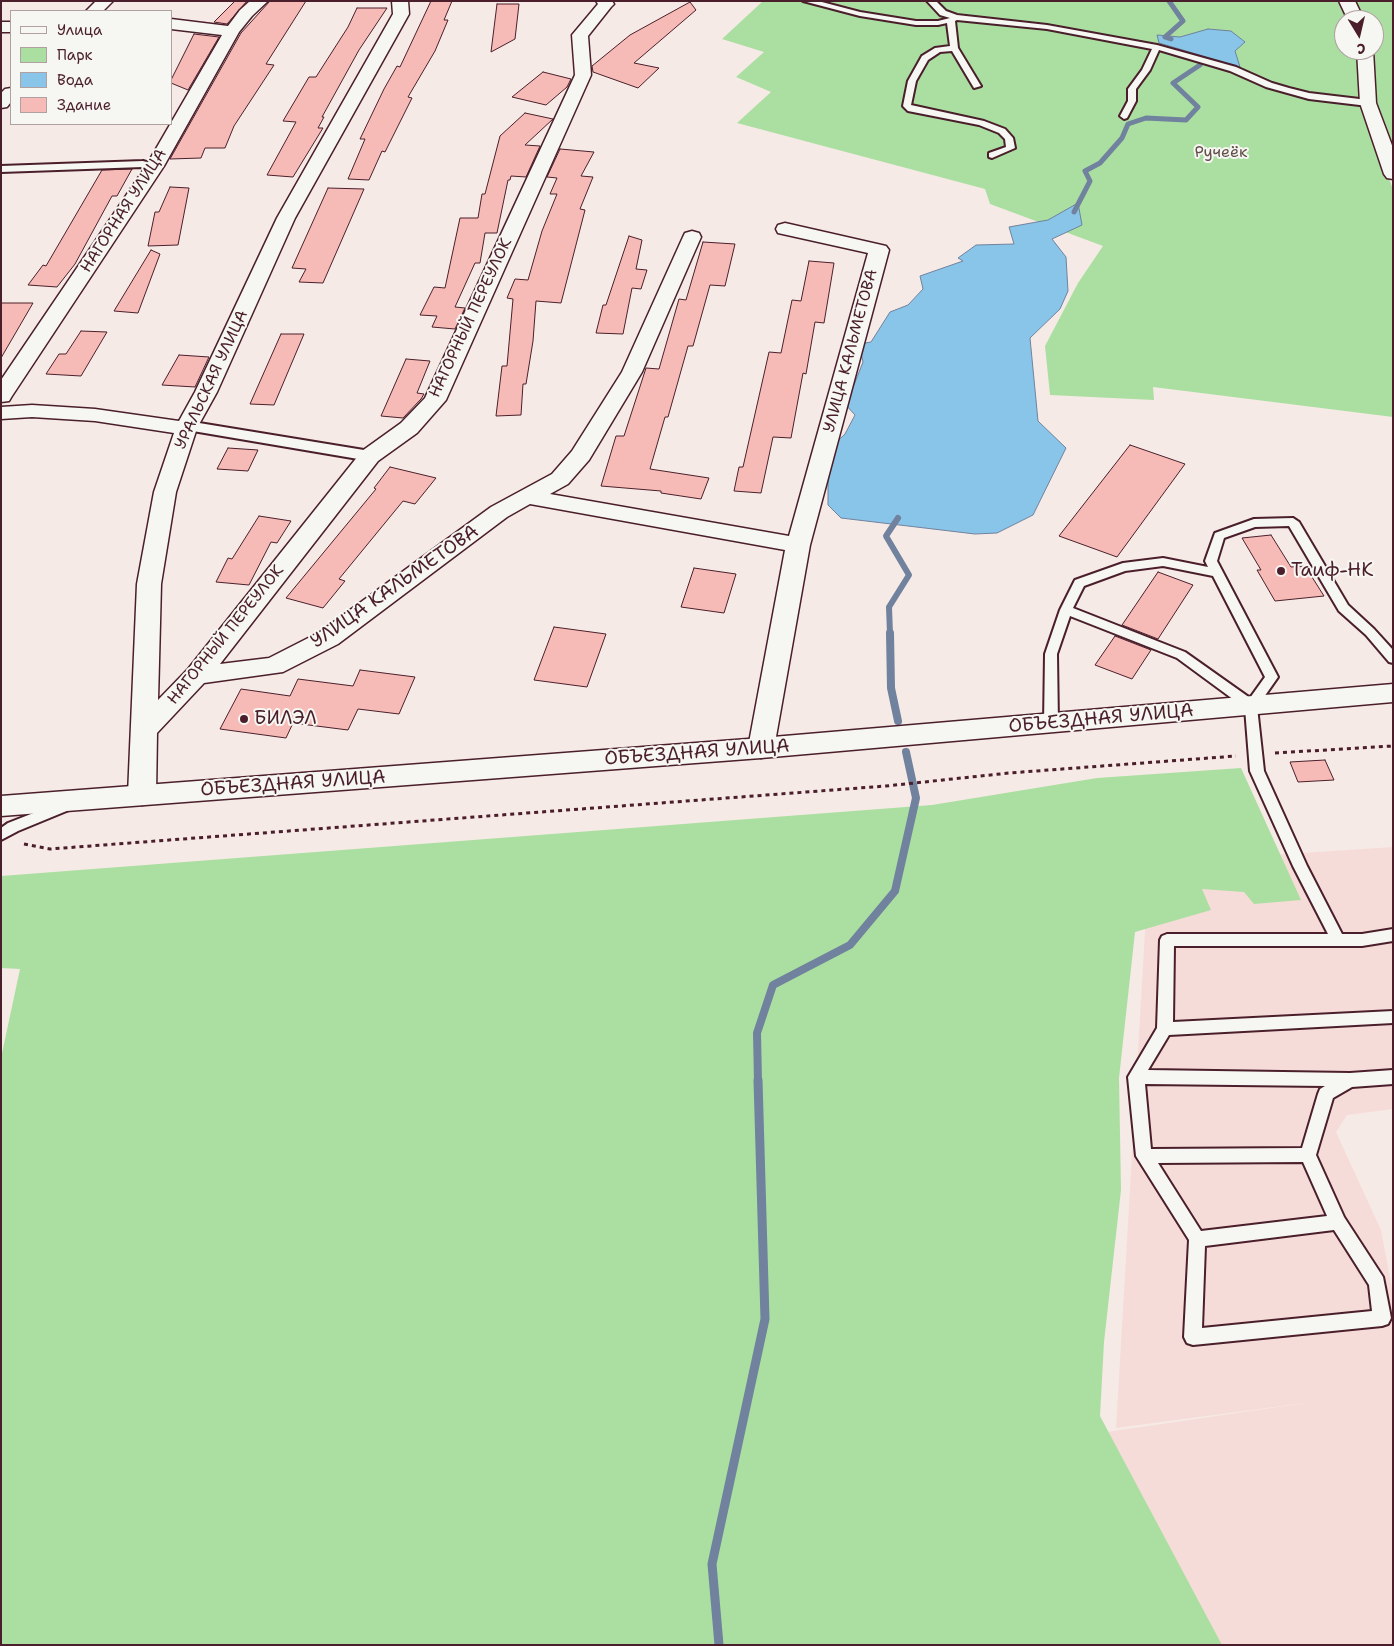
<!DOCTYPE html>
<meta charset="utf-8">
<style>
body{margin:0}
#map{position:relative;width:1394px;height:1646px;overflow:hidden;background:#f6eae6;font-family:"Shantell Sans",sans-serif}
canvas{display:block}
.frame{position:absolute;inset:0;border:2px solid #4a1f2b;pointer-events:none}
.legend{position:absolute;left:10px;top:10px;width:162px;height:115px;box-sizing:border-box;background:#f6f6f2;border:1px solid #b1a0a2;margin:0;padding:6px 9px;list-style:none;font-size:15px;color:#4a1f2b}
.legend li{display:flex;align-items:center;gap:10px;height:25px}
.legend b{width:25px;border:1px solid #b1a0a2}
.north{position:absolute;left:1334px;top:10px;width:50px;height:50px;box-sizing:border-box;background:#f6f6f2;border:1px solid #b1a0a2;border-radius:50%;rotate:171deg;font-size:14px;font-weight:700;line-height:20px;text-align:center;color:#4a1f2b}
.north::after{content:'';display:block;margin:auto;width:18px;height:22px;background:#4a1f2b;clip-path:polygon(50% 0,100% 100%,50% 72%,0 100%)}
</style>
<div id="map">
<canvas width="1394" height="1646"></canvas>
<div class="frame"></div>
<ul class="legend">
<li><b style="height:6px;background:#f6f6f2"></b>Улица</li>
<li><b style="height:14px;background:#abdfa1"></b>Парк</li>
<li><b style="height:14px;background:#89c4e9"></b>Вода</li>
<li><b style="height:14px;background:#f6bbb6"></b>Здание</li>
</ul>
<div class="north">С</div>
</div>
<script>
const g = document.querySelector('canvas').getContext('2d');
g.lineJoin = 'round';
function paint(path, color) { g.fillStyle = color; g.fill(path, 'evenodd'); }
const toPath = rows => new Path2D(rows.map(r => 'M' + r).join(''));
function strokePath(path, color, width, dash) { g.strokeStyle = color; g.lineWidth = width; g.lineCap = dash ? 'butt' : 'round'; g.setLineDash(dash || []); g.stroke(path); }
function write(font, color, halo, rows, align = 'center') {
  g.font = font + ' "Shantell Sans",sans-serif'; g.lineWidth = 4; g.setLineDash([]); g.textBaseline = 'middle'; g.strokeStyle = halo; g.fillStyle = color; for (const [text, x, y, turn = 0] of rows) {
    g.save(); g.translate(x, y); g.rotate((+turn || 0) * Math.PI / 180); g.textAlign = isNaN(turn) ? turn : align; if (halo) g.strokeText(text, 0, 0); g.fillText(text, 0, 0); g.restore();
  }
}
paint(toPath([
 [1393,847,1393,1109,1347,1115,1336,1132,1381,1230,1393,1293,1393,1645,1064,1645,1011,1446,1312,1402,1116,1428,1149,863]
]), '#f6dcd8');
paint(toPath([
 [763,1,1343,1,1353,20,1344,20,1344,50,1360,50,1362,97,1393,190,1393,417,1153,387,1154,400,1050,395,1045,346,1078,283,1103,246,990,204,985,189,737,123,771,92,736,77,764,52,722,39],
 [1350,1,1393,1,1393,156,1371,94,1364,50,1374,50,1374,20,1358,20],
 [1241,768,1301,900,1254,904,1244,892,1202,889,1211,910,1135,932,1119,1078,1121,1190,1104,1342,1100,1416,1222,1645,1,1645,1,1058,20,969,1,968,1,876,932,805,1097,778]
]), '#abdfa1');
const water = toPath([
 [1208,29,1231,31,1245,42,1235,51,1240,67,1159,43,1157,35,1180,37,1208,29],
 [1078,203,1082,225,1052,239,1066,257,1068,291,1060,309,1030,338,1038,421,1066,448,1033,515,997,533,975,534,841,518,828,505,828,450,845,434,855,415,844,403,852,390,863,362,859,344,871,342,890,312,908,305,923,289,920,276,963,261,958,258,976,245,1014,244,1009,227,1048,220,1078,203]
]);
paint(water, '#89c4e9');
strokePath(water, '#70829d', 1);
strokePath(toPath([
 [1169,1,1183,21,1165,37,1171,39],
 [1074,212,1090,181,1085,171,1100,163,1122,138,1128,124,1146,118,1186,120,1198,107,1173,83,1200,65]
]), '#70829d', 5);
strokePath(toPath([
 [890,634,889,607,909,575,886,536,898,518]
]), '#70829d', 6);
strokePath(toPath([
 [890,633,891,688,898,721],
 [758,1082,757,1033,773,985,850,945,895,891,916,798,906,752]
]), '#70829d', 8);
strokePath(toPath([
 [719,1645,712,1564,765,1319,758,1080]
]), '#70829d', 9);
const building = toPath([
 [235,1,247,1,227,24,214,22,235,1],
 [270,1,306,1,266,64,274,65,234,126,225,148,205,148,201,158,170,159,241,33,270,1],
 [431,1,452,1,444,20,448,20,435,51,408,97,412,98,385,152,382,151,369,180,348,179,365,139,360,139,384,89,397,66,400,67,431,1],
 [690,2,696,10,634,63,659,68,638,88,593,72,592,66,630,35,690,2],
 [497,4,519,4,515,39,491,52,497,4],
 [357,8,387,8,359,50,322,117,324,117,318,128,323,128,293,177,267,175,296,122,283,121,309,77,316,77,323,66,348,27,357,8],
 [194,34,219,37,188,90,171,83,171,80,194,34],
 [543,72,571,79,567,87,546,105,512,97,543,72],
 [525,113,553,119,525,145,540,146,526,177,511,176,510,180,508,180,497,233,485,233,480,263,475,263,455,307,465,308,455,329,432,327,437,316,420,315,434,287,445,288,460,218,478,218,482,194,485,194,500,136,525,113],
 [560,149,594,152,581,176,593,177,580,209,585,210,561,303,536,301,533,341,526,384,523,384,521,415,496,416,502,366,507,366,513,299,507,298,515,279,528,280,542,231,557,194,550,194,557,178,547,177,560,149],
 [132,169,117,196,112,196,75,264,57,287,28,285,43,265,46,266,102,170,132,169],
 [170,187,189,188,178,245,148,246,155,212,159,212,170,187],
 [328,188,364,189,323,283,299,282,306,269,292,268,328,188],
 [629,236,642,240,636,269,647,270,641,289,632,288,623,334,596,333,603,305,606,305,629,236],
 [703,242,735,244,725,286,710,285,693,346,688,346,668,417,665,417,650,469,709,478,701,499,661,493,661,491,601,486,616,436,624,436,646,368,659,369,679,299,686,300,703,242],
 [151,250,160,254,138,313,114,311,151,250],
 [809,261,834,263,824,323,815,322,806,374,803,373,791,438,773,437,761,493,734,491,739,467,743,467,769,352,781,353,792,300,801,301,809,261],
 [1,303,33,303,1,358,1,303],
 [81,331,107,332,81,376,46,374,59,354,66,354,81,331],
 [281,334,304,334,274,405,250,404,281,334],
 [179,355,209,357,195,387,162,385,179,355],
 [406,359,430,361,417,393,424,394,421,399,403,418,381,416,406,359],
 [1130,445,1185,464,1117,557,1059,536,1130,445],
 [228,448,258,450,248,471,217,469,228,448],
 [390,467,436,478,415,504,403,501,339,579,345,581,323,608,286,598,376,489,374,488,390,467],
 [259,516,291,521,277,543,271,542,249,585,216,582,228,558,232,559,259,516],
 [1271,535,1291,567,1305,566,1324,596,1275,601,1257,570,1261,570,1242,538,1271,535],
 [694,568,736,574,724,613,681,607,694,568],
 [1158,572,1193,585,1158,639,1122,625,1158,572],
 [554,627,606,634,587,687,534,680,554,627],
 [1115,636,1151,650,1132,679,1095,665,1115,636],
 [360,670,415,677,399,714,358,709,348,730,293,723,286,738,220,729,241,689,290,696,298,679,353,686,360,670],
 [1325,760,1334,780,1298,782,1290,762,1325,760]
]);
paint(building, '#f6bbb6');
strokePath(building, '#4a1f2b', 1);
const service = toPath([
 [803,1,818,1,860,12,916,21,938,21,950,18,940,15,927,1,936,1,946,11,957,15,1047,25,1157,45,1236,67,1272,83,1289,88,1309,93,1368,100,1372,103,1368,106,1309,99,1266,87,1230,71,1159,50,1150,70,1136,89,1136,101,1127,118,1124,119,1120,116,1128,101,1128,89,1142,70,1152,49,1047,29,957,20,955,21,958,48,981,86,974,88,952,51,940,52,928,60,916,81,911,105,984,121,1005,129,1013,138,1015,148,992,158,989,157,989,153,1006,147,1005,139,999,133,979,125,908,111,903,106,908,81,922,56,935,48,950,46,947,23,938,25,916,25,860,16,803,1],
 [143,161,159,166,155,169,143,167,1,172,1,166,143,161],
 [1293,518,1299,522,1348,605,1374,629,1393,650,1393,663,1389,662,1366,635,1339,611,1289,526,1255,527,1224,538,1217,561,1278,677,1257,707,1264,771,1307,866,1342,934,1362,934,1393,929,1393,941,1362,946,1174,946,1173,1022,1393,1011,1393,1023,1169,1035,1148,1070,1350,1073,1393,1070,1393,1084,1352,1087,1333,1098,1316,1155,1344,1217,1383,1277,1391,1318,1388,1324,1382,1326,1193,1345,1187,1343,1184,1337,1189,1240,1136,1156,1128,1077,1157,1028,1160,940,1162,936,1167,934,1328,934,1293,866,1250,771,1245,708,1177,658,1070,616,1057,654,1058,724,1056,727,1051,729,1046,727,1044,724,1045,654,1060,610,1075,580,1123,563,1163,558,1208,567,1205,561,1215,533,1254,519,1293,518],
 [1163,566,1213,576,1265,677,1250,698,1185,652,1073,608,1084,586,1125,571,1163,566],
 [1145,1084,1325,1086,1320,1089,1318,1094,1302,1148,1151,1149,1145,1084],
 [1303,1162,1327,1216,1201,1231,1158,1163,1303,1162],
 [1334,1230,1369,1285,1372,1311,1202,1328,1205,1246,1334,1230],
 [64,801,69,802,71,806,69,810,18,831,1,840,1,828,8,823,64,801]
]);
const pedestrian = toPath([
 [187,421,370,451,376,453,378,456,376,459,370,461,181,429,179,426,181,423,187,421]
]);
const minor = toPath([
 [96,1,113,1,103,11,86,11,96,1],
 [250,1,268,1,252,16,239,32,164,166,12,396,9,401,1,402,1,380,146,166,222,35,171,29,171,19,228,26,240,10,250,1],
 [392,1,408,1,409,14,295,218,217,392,197,428,176,492,161,584,158,700,188,669,362,451,401,423,425,398,575,75,572,35,598,4,596,1,612,1,614,4,611,7,588,36,591,75,446,400,417,433,378,461,220,664,269,658,320,632,491,507,552,474,572,451,622,372,683,237,685,233,692,231,699,233,701,237,642,372,589,460,568,484,550,494,789,536,868,253,778,233,776,229,778,225,785,223,886,246,889,250,810,545,774,748,770,755,761,758,752,755,748,748,785,550,530,504,507,517,338,644,283,672,204,683,157,733,156,795,152,802,142,805,132,802,128,795,137,584,154,492,174,433,95,421,32,417,1,419,1,407,32,405,95,409,179,421,195,392,277,218,393,14,392,1],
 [1339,1,1355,1,1364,20,1348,20,1339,1],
 [1,22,11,22,11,32,1,32,1,22],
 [1357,50,1373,50,1376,103,1393,148,1393,179,1387,178,1384,174,1360,103,1357,50],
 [11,88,11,102,7,107,1,108,1,93,5,89,11,88]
]);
const secondary = toPath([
 [1393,684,1393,702,761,758,1,816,1,796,761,738,1393,684]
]);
strokePath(service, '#4a1f2b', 4);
strokePath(pedestrian, '#4a1f2b', 4);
strokePath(minor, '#4a1f2b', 3);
strokePath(secondary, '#4a1f2b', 3);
strokePath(toPath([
 [1275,753,1393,746],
 [24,844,50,849,886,786,1009,773,1236,756]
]), '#4a1f2b', 3, [4, 4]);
paint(service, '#f6f6f2');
paint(pedestrian, '#f6f6f2');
paint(minor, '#f6f6f2');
paint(secondary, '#f6f6f2');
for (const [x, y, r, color] of [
 [1281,571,5,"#4a1f2b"],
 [244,719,5,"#4a1f2b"]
]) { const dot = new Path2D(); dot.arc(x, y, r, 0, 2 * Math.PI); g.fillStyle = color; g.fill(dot); strokePath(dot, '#f6f6f2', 2); }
write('16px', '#624f48', '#f6f6f2', [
 ["Ручеёк",1221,153]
]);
write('16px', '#4a1f2b', '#f6f6f2', [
 ["НАГОРНАЯ УЛИЦА",124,211,-57],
 ["НАГОРНЫЙ ПЕРЕУЛОК",471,318,-65],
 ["УЛИЦА КАЛЬМЕТОВА",851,351,-75],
 ["УРАЛЬСКАЯ УЛИЦА",212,380,-65],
 ["НАГОРНЫЙ ПЕРЕУЛОК",226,635,-51]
]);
write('19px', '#4a1f2b', '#f6f6f2', [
 ["Таиф-НК",1291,571],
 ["БИЛЭЛ",254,719]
], 'left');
write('19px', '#4a1f2b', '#f6f6f2', [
 ["УЛИЦА КАЛЬМЕТОВА",395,587,-35],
 ["ОБЪЕЗДНАЯ УЛИЦА",1101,719,-5],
 ["ОБЪЕЗДНАЯ УЛИЦА",697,753,-4],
 ["ОБЪЕЗДНАЯ УЛИЦА",293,784,-4]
]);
</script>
